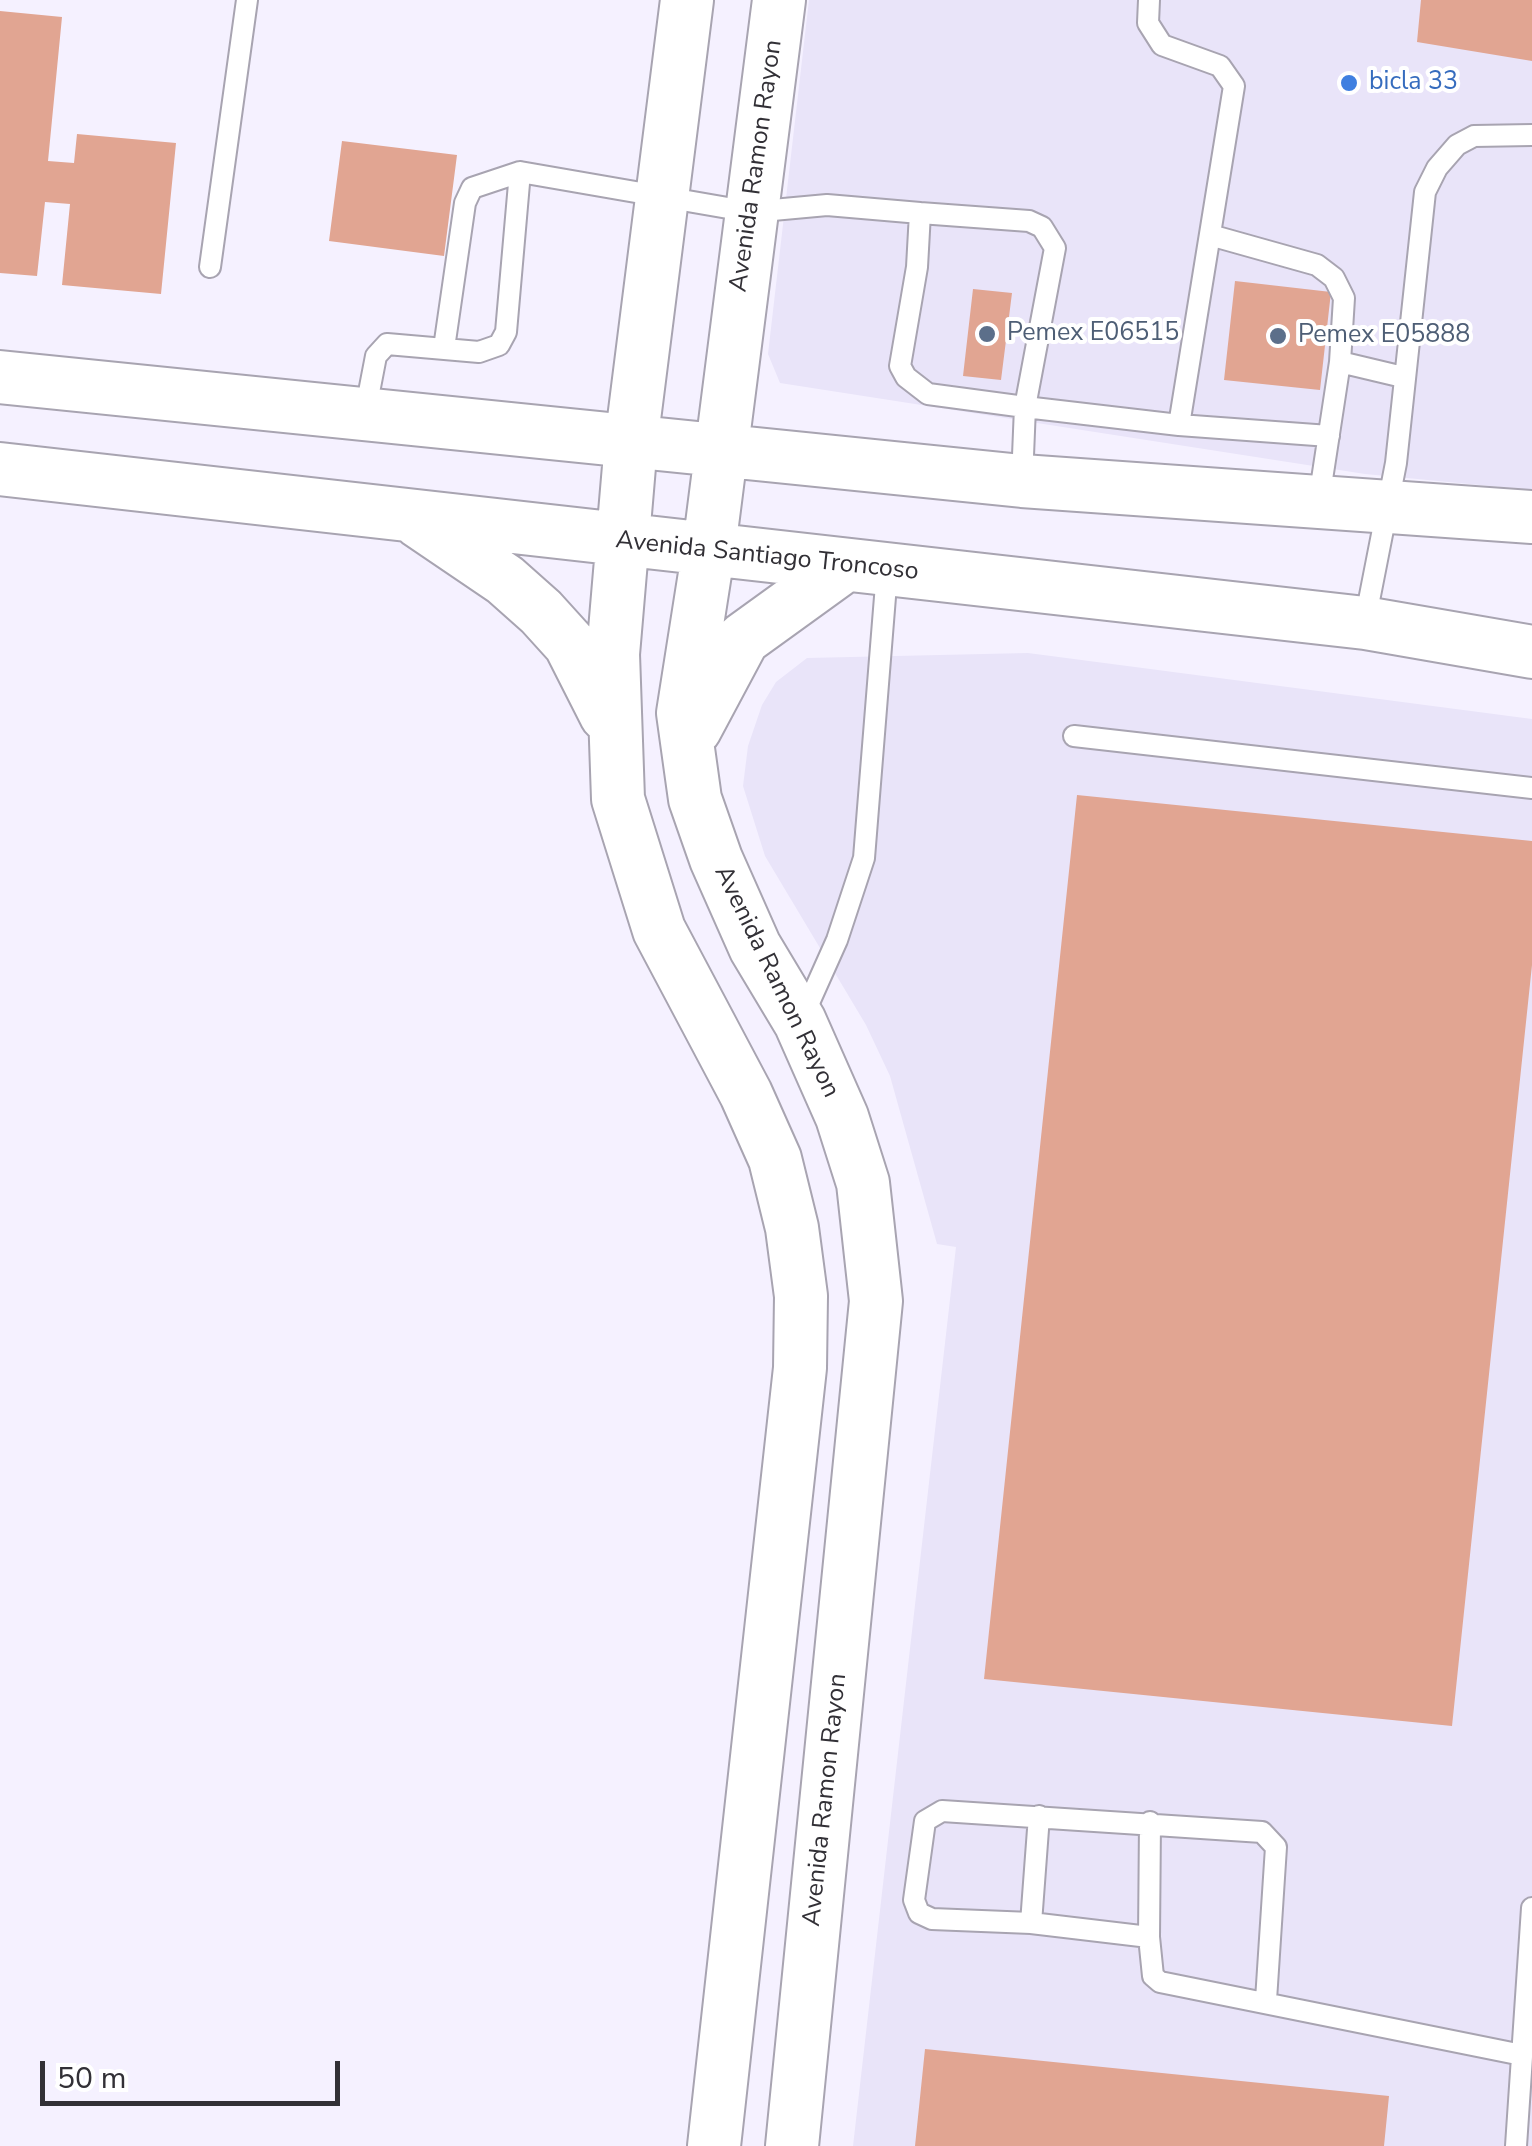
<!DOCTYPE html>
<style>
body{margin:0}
#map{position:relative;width:1532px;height:2146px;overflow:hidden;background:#f5f1ff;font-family:"Nunito Sans",sans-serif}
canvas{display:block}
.scale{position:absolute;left:40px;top:2061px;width:300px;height:45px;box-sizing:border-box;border:5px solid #323036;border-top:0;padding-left:12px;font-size:30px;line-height:35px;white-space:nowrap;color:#323036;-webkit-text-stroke:8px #fff;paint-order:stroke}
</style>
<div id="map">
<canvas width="1532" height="2146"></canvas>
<div class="scale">50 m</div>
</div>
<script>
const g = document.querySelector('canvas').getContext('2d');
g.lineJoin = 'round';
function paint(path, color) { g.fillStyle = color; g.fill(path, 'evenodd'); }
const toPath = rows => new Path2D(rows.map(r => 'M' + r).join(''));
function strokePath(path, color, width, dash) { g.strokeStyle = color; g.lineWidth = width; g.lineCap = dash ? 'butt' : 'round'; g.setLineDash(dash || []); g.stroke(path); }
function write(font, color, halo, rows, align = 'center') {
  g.font = font + ' "Nunito Sans",sans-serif'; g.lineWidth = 8; g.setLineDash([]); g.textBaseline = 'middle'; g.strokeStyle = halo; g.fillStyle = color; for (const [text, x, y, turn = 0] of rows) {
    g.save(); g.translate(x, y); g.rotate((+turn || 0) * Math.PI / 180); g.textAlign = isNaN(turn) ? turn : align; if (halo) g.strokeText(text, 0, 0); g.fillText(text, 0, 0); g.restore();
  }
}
paint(toPath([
 [809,0,1532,0,1532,490,1365,474,780,383,768,354],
 [1028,653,1532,719,1532,2146,853,2146,956,1247,937,1244,890,1076,866,1025,765,856,743,786,748,746,762,705,776,682,807,658]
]), '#e9e4f9');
paint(toPath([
 [1421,0,1532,0,1532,61,1417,42],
 [0,11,62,17,48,161,74,163,77,134,176,143,161,294,62,285,70,204,45,202,37,276,0,273],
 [342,141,457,155,444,256,329,241],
 [1235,281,1331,292,1320,390,1224,380],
 [973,289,1012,293,1001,380,963,376],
 [1077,795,1532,841,1532,965,1452,1726,984,1679],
 [925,2049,1389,2096,1384,2146,915,2146]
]), '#e1a592');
const service = toPath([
 [1149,0,1148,23,1162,45,1220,66,1234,86,1179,425],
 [1210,235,1317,265,1334,278,1344,298,1340,362],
 [210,267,247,0],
 [444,348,465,203,472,188,520,172],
 [365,413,376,356,387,344,479,352,499,345,506,332,520,172,751,212,827,205,920,213,917,267,900,366,906,377,928,394,1025,407,1055,248,1042,227,1029,221,920,213],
 [1022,480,1025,407,1179,425,1329,436],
 [1319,499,1340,362,1403,377],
 [1365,621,1396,463,1425,192,1437,168,1457,145,1474,136,1532,135],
 [1074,736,1532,788],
 [803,1016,837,940,864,858,887,572],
 [1150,1822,1149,1937,1153,1976,1160,1982,1522,2055],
 [1031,1923,1039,1816],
 [1149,1937,1031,1923,932,1919,919,1913,914,1900,925,1821,942,1811,1262,1832,1276,1847,1266,2000],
 [1516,2146,1532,1908]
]);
const secondary = toPath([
 [687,0,631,443,613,654,618,799,659,930,746,1094,775,1159,792,1228,801,1296,800,1368,714,2146],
 [779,0,709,548,683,713,695,799,716,859,755,947,800,1022,842,1117,863,1183,876,1301,792,2146],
 [0,377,1022,481,1532,517],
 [0,469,1365,623,1532,652],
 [418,521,505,580,541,612,570,644,606,715],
 [695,729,743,639,844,566]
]);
strokePath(service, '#a8a4b1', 24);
strokePath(secondary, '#a8a4b1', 56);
strokePath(service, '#fff', 20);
strokePath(secondary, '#fff', 52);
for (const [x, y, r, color] of [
 [1349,83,10,"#3f7fe0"],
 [987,334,10,"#5c6f8a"],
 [1278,336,10,"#5c6f8a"]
]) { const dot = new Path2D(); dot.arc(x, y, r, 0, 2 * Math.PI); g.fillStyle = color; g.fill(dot); strokePath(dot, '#fff', 4); }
write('25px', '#366cbe', '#fff', [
 ["bicla 33",1369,83]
], 'left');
write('25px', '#323036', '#fff', [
 ["Avenida Ramon Rayon",757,166,-82],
 ["Avenida Santiago Troncoso",767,557,6],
 ["Avenida Ramon Rayon",776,982,64],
 ["Avenida Ramon Rayon",826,1800,-84]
]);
write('25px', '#4e5e75', '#fff', [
 ["Pemex E06515",1007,334],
 ["Pemex E05888",1298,336]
], 'left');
</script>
